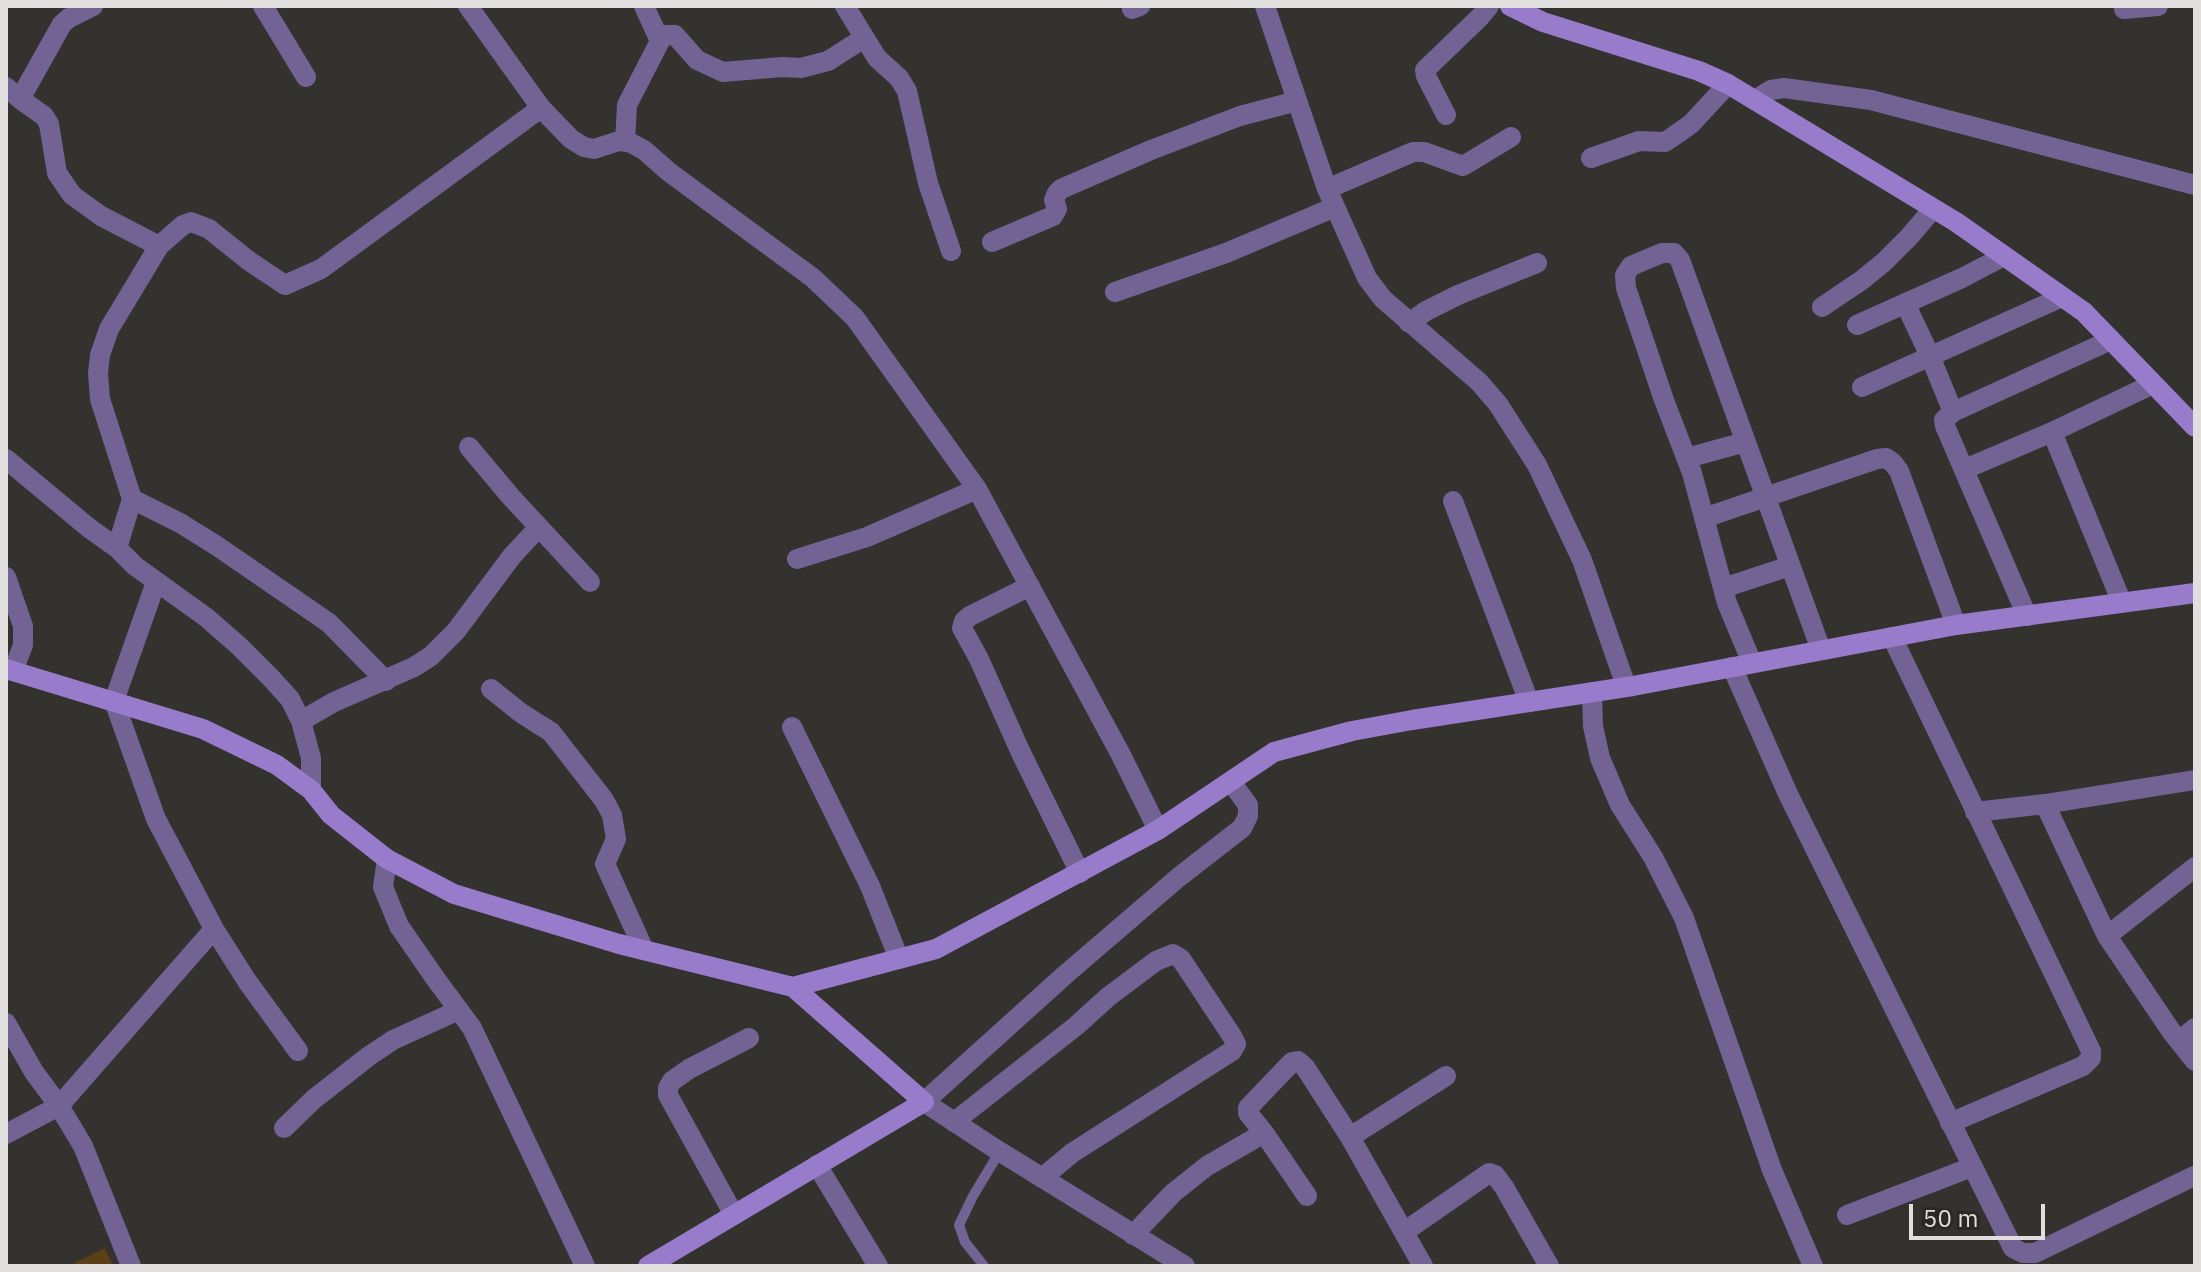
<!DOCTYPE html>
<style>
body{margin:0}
#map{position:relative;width:2201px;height:1272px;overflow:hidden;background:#33322f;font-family:"IBM Plex Sans",sans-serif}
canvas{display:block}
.frame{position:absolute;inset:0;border:8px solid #e0dfdd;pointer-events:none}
.scale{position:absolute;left:1909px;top:1204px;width:136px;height:36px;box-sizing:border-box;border:4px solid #e0dfdd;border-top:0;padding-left:10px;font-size:24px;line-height:28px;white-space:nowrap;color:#e0dfdd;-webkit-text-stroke:6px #292825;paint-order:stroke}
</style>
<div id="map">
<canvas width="2201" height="1272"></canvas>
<div class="frame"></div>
<div class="scale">50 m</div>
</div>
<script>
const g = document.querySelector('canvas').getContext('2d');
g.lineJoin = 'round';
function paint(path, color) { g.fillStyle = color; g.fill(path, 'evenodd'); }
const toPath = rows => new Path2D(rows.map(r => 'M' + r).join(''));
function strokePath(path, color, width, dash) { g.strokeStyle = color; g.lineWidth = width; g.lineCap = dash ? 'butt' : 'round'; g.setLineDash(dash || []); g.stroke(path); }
paint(toPath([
 [105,1248,113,1266,68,1266]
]), '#5b3f16');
strokePath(toPath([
 [984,1266,965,1242,959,1225,973,1196,1000,1151]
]), '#736294', 10);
strokePath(toPath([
 [263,6,306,77],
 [468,6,541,108,571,139,584,147,594,149,619,141,629,142,644,150,669,172,813,278,855,318,977,489,1121,755,1158,830],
 [644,6,660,41],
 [845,6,877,58,899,78,907,91,928,183,951,251],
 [1265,6,1327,189,1367,278,1383,299,1479,382,1498,404,1537,465,1582,560,1626,686],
 [1132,9,1140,6],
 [2124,9,2158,6],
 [6,87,20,99,44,116,49,124,57,173,72,195,101,216,159,246],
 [20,99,62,24,69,18,93,6],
 [1755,100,1771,90,1784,88,1871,100,2195,185],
 [1446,115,1426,76,1425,70,1480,17,1489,6],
 [625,142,627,105,660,41,666,35,675,35,697,60,723,72,782,67,801,68,828,61,864,38],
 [1591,158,1639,141,1665,142,1671,138,1691,124,1728,84],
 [1327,189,1413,152,1424,152,1463,166,1511,137],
 [992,242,1053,216,1057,209,1054,200,1057,193,1061,189,1151,150,1240,116,1297,101],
 [1115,292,1226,253,1335,207],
 [1905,303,1930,356,1953,412],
 [1822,307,1862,280,1884,262,1909,237,1933,209],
 [1409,323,1426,311,1458,295,1537,263],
 [1857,325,1962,278,2004,256],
 [1862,387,2062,297],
 [2052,432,2122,603],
 [469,447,511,497,590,582],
 [1687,458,1745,442],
 [6,459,89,528,117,548,135,566,207,618,239,646,271,678,290,699,301,721,311,758,311,790],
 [1965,469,2052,432,2153,384],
 [132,499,180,523,217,546,329,623,386,681],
 [1453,501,1529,702],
 [1704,518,1877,459,1886,458,1893,463,1899,471,1956,625],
 [117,548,132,499,100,399,98,373,100,355,109,329,159,246,183,225,191,222,209,229,249,261,285,285,321,269,541,108],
 [797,559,867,537,977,489],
 [6,577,23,626,23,645,13,671],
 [156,582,114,701,156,819,214,929,247,981,298,1051],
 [1030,586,970,616,964,621,962,628,979,659,1021,753,1080,873],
 [1723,588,1790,566],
 [2027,616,1945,426,1944,420,1953,412,2111,340],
 [1892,637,2091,1051,2091,1058,2083,1066,1950,1123],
 [1752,663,1727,603,1692,473,1664,400,1626,288,1625,275,1631,266,1662,253,1674,253,1680,260,1821,650],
 [1732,667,1788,794,2013,1248,2023,1253,2035,1253,2194,1176],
 [491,689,521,713,551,732,604,800,612,815,616,839,605,864,644,950],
 [1592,692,1593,726,1600,758,1620,805,1653,857,1684,918,1772,1170,1813,1266],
 [301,721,334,702,414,667,431,656,456,631,512,556,539,527],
 [792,727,870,886,899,959],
 [2045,804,2107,936,2171,1031,2195,1061],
 [1975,812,2045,804,2195,780],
 [387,859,383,887,399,926,435,978,472,1028,585,1266],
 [2107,936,2195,867],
 [6,1023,34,1072,59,1106,83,1146,131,1266],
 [2179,1041,2195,1028],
 [954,1122,1076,1026,1108,997,1156,961,1173,954,1181,959,1232,1036,1236,1044,1232,1051,1072,1153,1042,1178],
 [284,1128,314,1099,369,1056,393,1040,459,1010],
 [1264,1133,1307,1196],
 [6,1134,59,1106,214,929],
 [1350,1137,1446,1076],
 [817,1165,878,1266],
 [734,1215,668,1095,668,1088,672,1081,689,1069,749,1038],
 [1847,1215,1972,1167],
 [1404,1232,1489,1173,1495,1175,1504,1187,1549,1266],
 [1133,1235,1173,1193,1207,1166,1264,1133,1248,1113,1248,1108,1292,1062,1298,1061,1305,1067,1350,1137,1423,1266],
 [1185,1266,994,1148,924,1102,1066,974,1179,877,1242,828,1248,816,1248,805,1231,782]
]), '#736294', 20);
strokePath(toPath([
 [1510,6,1543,22,1699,71,1728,84,1956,222,2084,312,2195,427],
 [6,669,203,729,277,765,311,790,331,815,387,859,454,894,619,944,793,987,936,949,1158,830,1274,752,1352,731,1412,720,1633,686,1956,625,2195,593],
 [648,1266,924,1102,793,987]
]), '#987ccb', 20);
</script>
